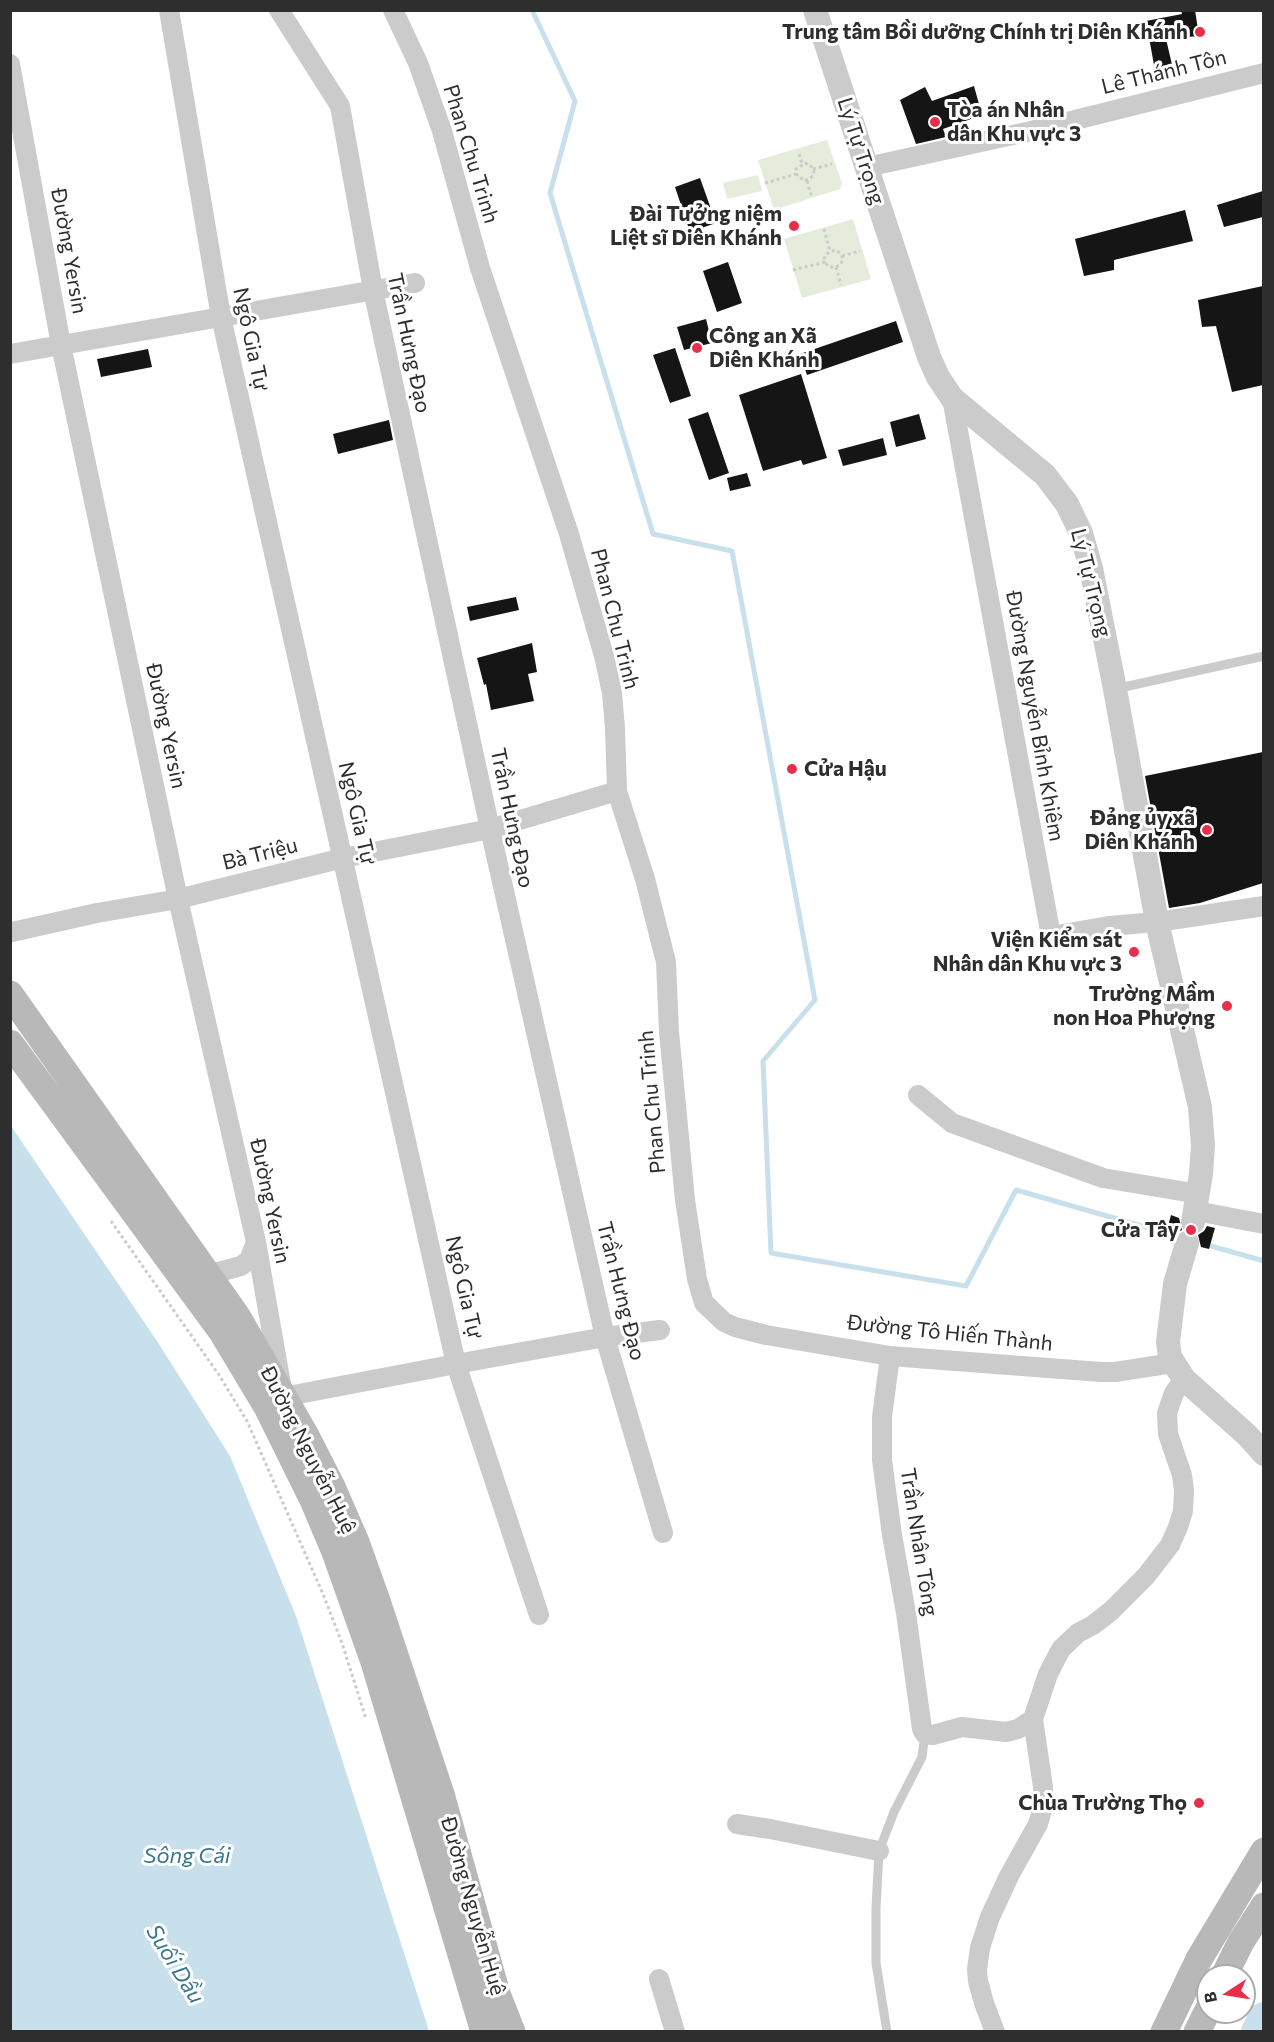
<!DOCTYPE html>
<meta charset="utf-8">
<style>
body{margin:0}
#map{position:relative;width:1274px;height:2042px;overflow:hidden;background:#fff;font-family:Commissioner,sans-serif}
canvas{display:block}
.frame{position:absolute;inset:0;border:12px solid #2e2e2e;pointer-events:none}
.north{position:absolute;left:1196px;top:1964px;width:60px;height:60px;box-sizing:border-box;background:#fff;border:2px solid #ababab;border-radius:50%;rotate:258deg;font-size:16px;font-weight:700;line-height:24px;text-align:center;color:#2e2e2e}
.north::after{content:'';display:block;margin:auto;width:21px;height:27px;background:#e72f4a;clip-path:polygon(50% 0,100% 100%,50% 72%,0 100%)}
</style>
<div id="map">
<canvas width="1274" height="2042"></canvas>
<div class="frame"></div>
<div class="north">B</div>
</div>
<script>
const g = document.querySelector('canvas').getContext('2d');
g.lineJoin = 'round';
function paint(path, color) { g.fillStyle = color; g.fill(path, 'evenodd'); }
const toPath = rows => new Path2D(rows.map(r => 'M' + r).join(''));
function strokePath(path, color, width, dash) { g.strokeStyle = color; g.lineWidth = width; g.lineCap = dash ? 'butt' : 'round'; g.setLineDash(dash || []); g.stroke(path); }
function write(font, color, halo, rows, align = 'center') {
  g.font = font + ' Commissioner,sans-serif'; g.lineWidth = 6; g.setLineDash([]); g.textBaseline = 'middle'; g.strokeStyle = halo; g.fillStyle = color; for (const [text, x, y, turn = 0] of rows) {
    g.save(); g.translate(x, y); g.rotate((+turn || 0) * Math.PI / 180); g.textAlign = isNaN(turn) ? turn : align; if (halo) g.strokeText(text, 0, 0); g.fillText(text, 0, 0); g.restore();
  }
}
paint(toPath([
 [827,140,842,183,840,189,774,210,758,160],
 [758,175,762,191,727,199,723,183],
 [853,219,871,279,802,298,784,239]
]), '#e6ecdc');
paint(toPath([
 [11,1126,157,1341,230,1456,296,1616,429,2031,11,2031]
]), '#c8e0ec');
strokePath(toPath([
 [532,10,575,101,550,193,653,534,732,551,815,1000,763,1061,771,1253,966,1286,1016,1190,1184,1238],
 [1204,1244,1264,1261]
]), '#c8e0ec', 5);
strokePath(toPath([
 [1257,2032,1264,2018]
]), '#c8e0ec', 32);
paint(toPath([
 [1181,10,1195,10,1199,36,1166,39,1174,73,1156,76,1146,21,1182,14],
 [974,86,982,115,943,129,946,137,916,144,900,100,925,87,932,101],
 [700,178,716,223,690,232,675,187],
 [1263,191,1263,217,1224,227,1217,205],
 [1185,210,1193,241,1114,260,1114,270,1084,276,1075,239],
 [728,262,742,303,717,312,703,271],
 [1263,286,1263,385,1232,392,1216,326,1202,327,1198,300],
 [706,319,712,343,684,350,677,327],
 [896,321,903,342,807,375,800,354],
 [675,348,691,396,670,403,653,355],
 [148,349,152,367,101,377,97,359],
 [801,374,827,458,803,465,801,460,763,471,739,395],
 [708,412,729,473,709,480,688,419],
 [919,414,926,439,896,447,890,422],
 [389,420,393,440,338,454,333,434],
 [883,438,887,455,843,466,838,450],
 [747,473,751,486,730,491,727,478],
 [516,597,519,610,470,621,467,607],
 [532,643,537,672,528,674,534,701,491,710,486,684,484,685,477,658],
 [1263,752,1263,883,1200,903,1169,908,1145,776],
 [1171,1215,1179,1218,1182,1230,1177,1233,1173,1239,1165,1237],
 [1207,1226,1215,1228,1209,1249,1201,1247,1198,1235,1204,1231]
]), '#151515');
strokePath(toPath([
 [799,154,802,164],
 [813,169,832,164],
 [807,181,812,198],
 [765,183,796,174,796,169,805,163,810,165,814,171,813,176,805,181,796,174],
 [824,229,830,251],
 [842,256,860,251],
 [836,267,841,285],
 [793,270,825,262,824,259,826,254,835,250,840,253,843,258,841,264,836,267,829,267,825,262],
 [111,1221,219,1375,247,1421,323,1594,342,1643,366,1719]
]), '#cbcbcb', 3, [3, 3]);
strokePath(toPath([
 [1115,689,1264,656],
 [887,2032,876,1963,876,1908,879,1851,894,1812,922,1757,925,1734]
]), '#cbcbcb', 9);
strokePath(toPath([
 [169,10,221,317,456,1364,539,1615],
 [279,10,340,106,373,290,490,829,605,1337,663,1533],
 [393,10,418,63,442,131,480,268,569,534,604,656,612,693,615,728,617,791,645,879,666,962,669,1032,685,1200,697,1279,704,1303,724,1322,735,1327,766,1335,890,1356,1101,1372,1115,1372,1173,1363],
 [10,64,61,345,178,899,256,1242,281,1384],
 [867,167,1031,131,1264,73],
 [10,354,415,283],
 [952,398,1051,936,1109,926,1157,922,1264,906],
 [12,932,97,913,178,899,343,858,490,829,617,791],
 [918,1095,952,1123,1103,1178,1199,1194],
 [1196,1211,1264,1224],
 [202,1267,215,1273,241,1266,249,1260,256,1242],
 [890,1356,882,1417,882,1460,892,1535,906,1613,922,1729,925,1734,933,1735,962,1727,1006,1732,1018,1729,1033,1719],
 [274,1402,283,1397,456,1364,605,1337,660,1330],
 [737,1824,770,1829,879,1851],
 [659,1979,675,2032],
 [995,2032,984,2003,978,1981,977,1969,980,1948,990,1917,1009,1876,1038,1824,1041,1814,1043,1801,1043,1787,1033,1719,1048,1674,1061,1649,1078,1633,1093,1625,1111,1611,1146,1576,1170,1545,1178,1527,1183,1511,1184,1490,1182,1475,1168,1434,1167,1413,1174,1393,1184,1379]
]), '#cbcbcb', 20);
strokePath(toPath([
 [815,10,929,357,938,377,952,398,1045,475,1067,504,1081,533,1091,568,1115,689,1157,922,1200,1107,1203,1146,1201,1174,1193,1222],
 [1187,1243,1175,1284,1168,1342,1170,1357,1184,1379,1247,1435,1264,1454]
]), '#cbcbcb', 24);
strokePath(toPath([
 [10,994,237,1316,306,1436,333,1489,356,1542,377,1601,441,1794,497,1994,512,2032],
 [10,1043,222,1332,267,1407,313,1500,335,1552,374,1662,484,2032],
 [1224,1976,1241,1942,1264,1906],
 [1164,2032,1199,1959,1264,1851],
 [1197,2032,1208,2010]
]), '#b8b8b8', 27);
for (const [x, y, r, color] of [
 [1200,32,6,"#e72f4a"],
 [935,122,6,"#e72f4a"],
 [794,226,6,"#e72f4a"],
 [697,348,6,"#e72f4a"],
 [792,769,6,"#e72f4a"],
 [1207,830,6,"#e72f4a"],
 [1134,952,6,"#e72f4a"],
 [1227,1006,6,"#e72f4a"],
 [1191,1230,6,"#e72f4a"],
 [1199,1803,6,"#e72f4a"]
]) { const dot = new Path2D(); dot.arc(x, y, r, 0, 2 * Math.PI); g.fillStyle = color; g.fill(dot); strokePath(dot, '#fff', 2); }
write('bold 21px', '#2e2e2e', '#fff', [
 ["Trung tâm Bồi dưỡng Chính trị Diên Khánh",1188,32],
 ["Tòa án Nhân",947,110,"left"],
 ["dân Khu vực 3",947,134,"left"],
 ["Đài Tưởng niệm",782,214],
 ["Liệt sĩ Diên Khánh",782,238],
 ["Công an Xã",709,336,"left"],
 ["Diên Khánh",709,360,"left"],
 ["Cửa Hậu",804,769,"left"],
 ["Đảng ủy xã",1195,818],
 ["Diên Khánh",1195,842],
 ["Viện Kiểm sát",1122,940],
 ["Nhân dân Khu vực 3",1122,964],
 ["Trường Mầm",1215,994],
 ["non Hoa Phượng",1215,1018],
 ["Cửa Tây",1179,1230],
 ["Chùa Trường Thọ",1187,1803]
], 'right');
write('21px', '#2e2e2e', '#fff', [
 ["Lê Thánh Tôn",1164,72,-14],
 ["Lý Tự Trọng",861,151,72],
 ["Phan Chu Trinh",471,154,73],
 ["Đường Yersin",69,251,80],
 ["Ngô Gia Tự",251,339,78],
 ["Trần Hưng Đạo",409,343,78],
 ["Lý Tự Trọng",1091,583,76],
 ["Phan Chu Trinh",615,619,76],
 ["Đường Nguyễn Bỉnh Khiêm",1035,716,80],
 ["Đường Yersin",166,726,78],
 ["Ngô Gia Tự",357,813,77],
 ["Trần Hưng Đạo",512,818,78],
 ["Bà Triệu",260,854,-14],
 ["Phan Chu Trinh",652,1102,-95],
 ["Đường Yersin",270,1201,78],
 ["Ngô Gia Tự",464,1287,77],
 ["Trần Hưng Đạo",621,1291,76],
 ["Đường Tô Hiến Thành",950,1333,6],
 ["Đường Nguyễn Huệ",308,1450,63],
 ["Trần Nhân Tông",919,1542,81],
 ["Đường Nguyễn Huệ",473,1906,74]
]);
write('italic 22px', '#3b7691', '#fff', [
 ["Sông Cái",187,1856],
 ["Suối Dầu",175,1964,58]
]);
</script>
